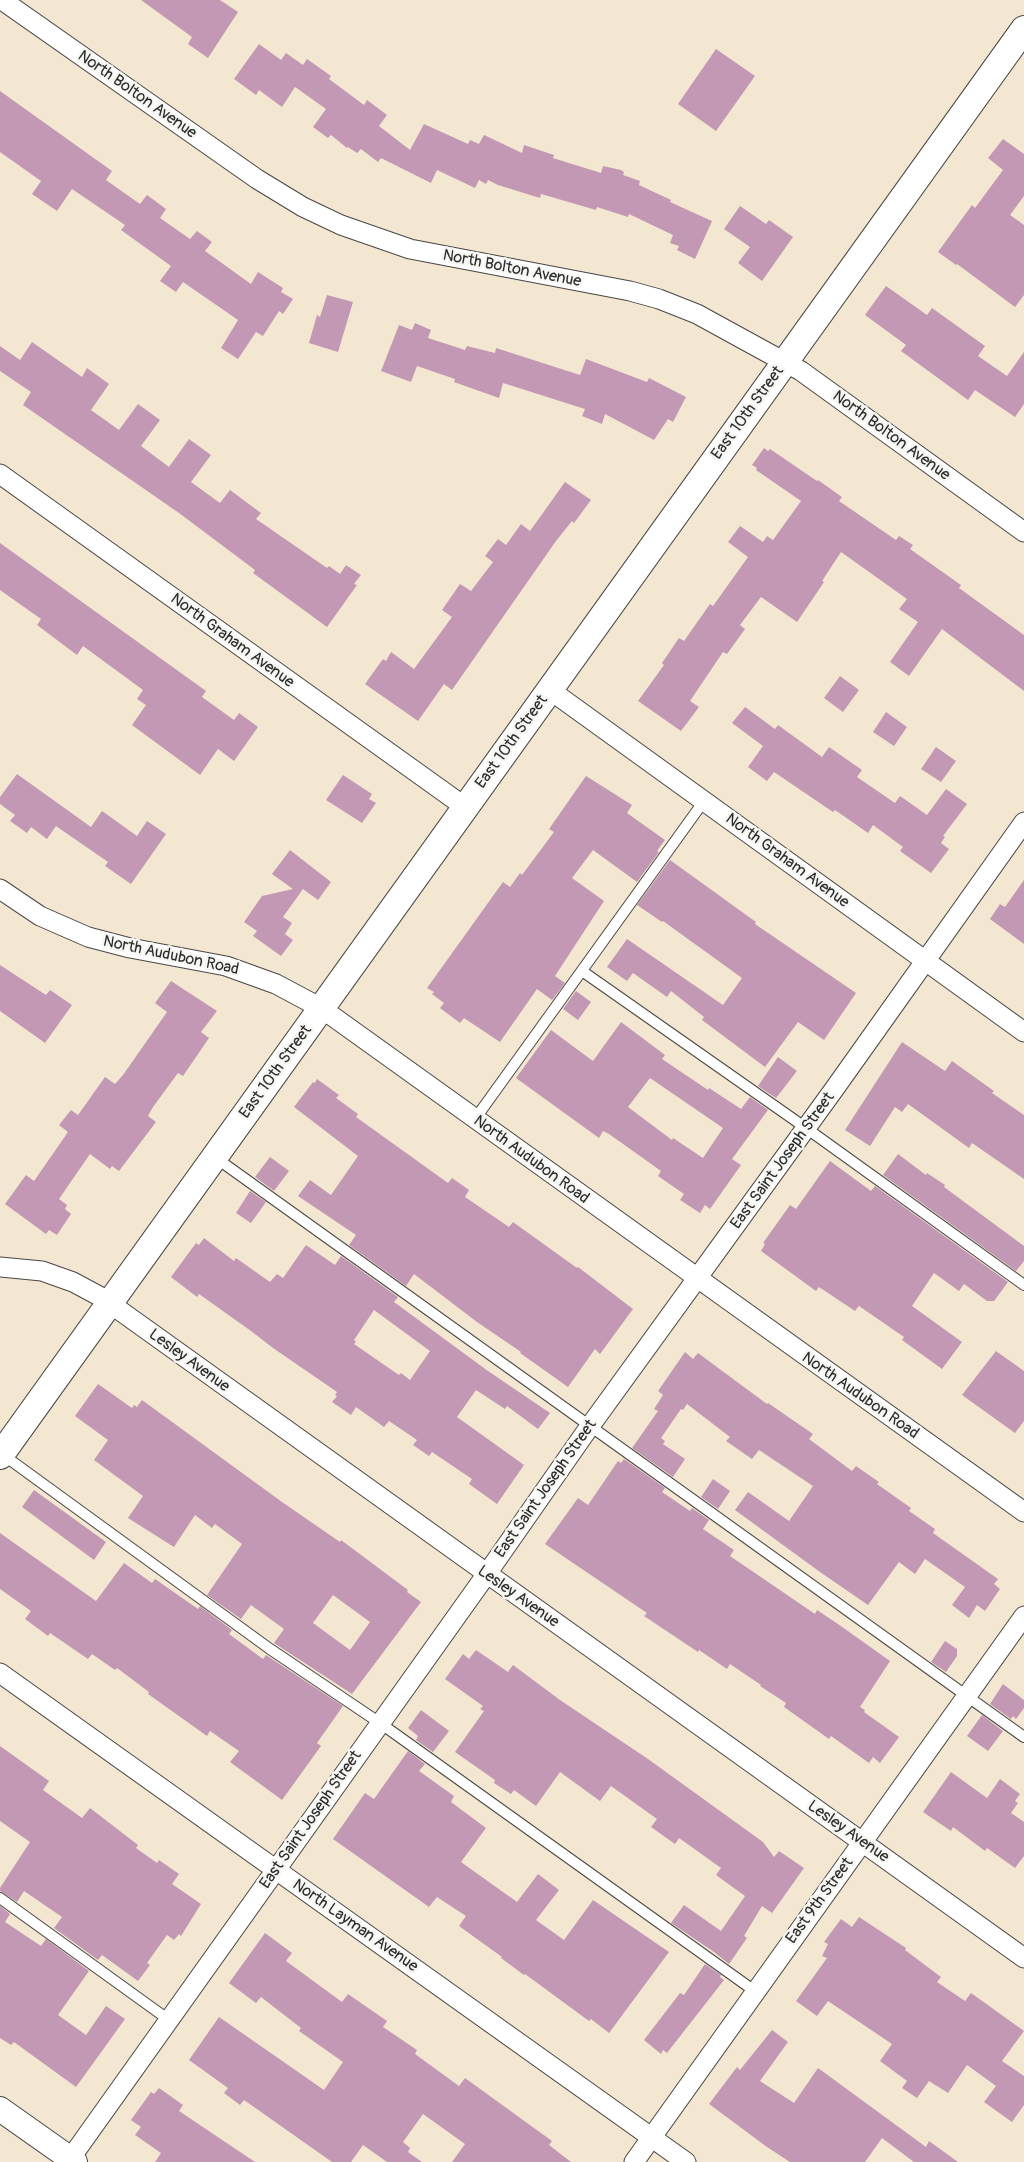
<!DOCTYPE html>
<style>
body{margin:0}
canvas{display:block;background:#f3e7d2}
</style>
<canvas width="1024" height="2162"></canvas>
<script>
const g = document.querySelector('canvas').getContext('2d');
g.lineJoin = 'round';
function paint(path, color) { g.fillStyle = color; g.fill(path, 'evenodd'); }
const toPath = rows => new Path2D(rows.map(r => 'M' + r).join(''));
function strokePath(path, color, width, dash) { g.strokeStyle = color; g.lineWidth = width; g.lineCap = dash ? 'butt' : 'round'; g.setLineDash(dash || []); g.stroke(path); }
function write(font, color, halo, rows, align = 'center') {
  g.font = font + ' Pangolin,sans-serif'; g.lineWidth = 5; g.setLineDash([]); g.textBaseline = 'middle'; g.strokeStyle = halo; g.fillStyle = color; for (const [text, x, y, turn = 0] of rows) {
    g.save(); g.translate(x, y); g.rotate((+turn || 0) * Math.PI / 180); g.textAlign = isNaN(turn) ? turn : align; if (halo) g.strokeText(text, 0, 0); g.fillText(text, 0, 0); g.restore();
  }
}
paint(toPath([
 [141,0,220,0,238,12,208,58,188,44,192,37],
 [259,44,281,60,286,53,303,65,307,59,331,76,329,79,364,105,367,100,387,115,379,126,410,150,424,124,468,144,470,140,479,144,484,135,522,153,524,145,554,155,553,158,601,173,603,166,621,170,624,172,623,175,640,181,639,185,671,200,670,202,712,221,695,259,677,250,679,246,670,243,673,235,629,214,628,217,597,207,596,210,541,194,540,198,498,185,488,180,486,184,479,180,475,188,437,170,431,183,381,158,378,162,361,149,357,153,348,147,347,148,331,135,328,138,313,127,326,109,295,87,282,107,259,90,256,95,234,79],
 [716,49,755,76,716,131,678,104],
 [0,91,112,171,106,180,140,204,147,195,166,209,160,218,190,239,197,231,212,242,205,251,251,284,258,272,283,288,281,292,293,299,283,314,279,311,263,336,256,332,238,359,221,348,238,320,183,282,176,292,160,281,171,266,121,230,125,225,72,189,57,211,32,194,41,181,0,152],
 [1003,139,1024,154,1024,196,1010,215,1024,225,1024,295,1015,307,957,264,956,265,938,252,972,205,975,208,1003,170,988,158],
 [740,206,766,224,769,220,793,237,762,281,738,263,750,247,724,229],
 [886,286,927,315,932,308,985,346,978,356,1007,376,1024,352,1024,404,1015,417,975,390,968,400,901,351,906,345,865,315],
 [327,295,353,302,338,352,309,343,317,315,320,317],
 [415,323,431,330,428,338,465,350,467,346,495,353,496,348,580,375,586,359,647,382,649,378,686,397,673,422,668,419,654,440,605,414,602,424,582,416,585,409,503,383,499,398,454,382,455,379,417,366,411,382,381,371,399,325,412,330],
 [32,342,82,377,87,368,109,384,91,410,119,430,138,404,160,420,141,446,169,467,189,439,211,455,191,482,220,503,230,490,261,513,256,519,327,568,329,566,340,574,346,565,361,575,354,584,357,585,327,627,253,573,255,570,179,513,23,405,31,392,0,371,0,346,20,360],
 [764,448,768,451,770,449,817,481,818,480,842,497,839,501,896,540,899,536,913,545,910,549,961,585,959,588,1024,635,1024,691,942,629,909,676,890,662,918,622,899,609,907,599,841,552,822,581,824,582,797,622,761,597,740,625,745,629,727,654,723,652,690,701,699,707,681,731,638,701,664,665,662,663,679,638,684,641,710,604,713,606,748,557,728,542,740,526,763,542,767,536,773,540,801,501,756,470,757,468,752,465],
 [565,482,591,500,574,523,572,521,556,541,452,690,444,684,418,721,365,684,383,659,386,661,391,652,414,669,452,617,442,610,460,584,471,591,493,562,485,556,498,539,506,545,521,524,530,531],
 [0,543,206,691,202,697,234,720,239,713,258,727,234,761,218,749,200,775,132,725,146,705,137,699,143,690,83,646,77,655,37,625,41,619,0,590],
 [840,676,859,690,843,712,824,698],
 [745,707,775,729,778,725,822,757,829,747,862,770,857,777,895,803,900,796,927,815,946,789,967,804,943,836,945,837,941,843,949,849,931,873,900,851,903,847,873,825,868,833,835,810,833,812,774,772,767,781,748,767,763,746,732,723],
 [886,712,907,727,894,746,873,732],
 [936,747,956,761,941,782,921,769],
 [17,774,91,827,102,811,137,836,147,821,166,834,131,884,105,866,108,862,56,826,47,839,31,827,27,833,10,821,15,815,0,804,0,797],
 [343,775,372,794,369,799,376,803,362,823,326,800],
 [586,776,632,805,627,813,665,840,657,851,659,852,637,882,593,850,572,878,604,901,555,976,565,983,552,1000,537,989,500,1042,464,1018,460,1023,440,1008,444,1003,432,994,434,992,427,988,503,882,510,887,520,873,522,875,554,832,549,829],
 [290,850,331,882,318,900,303,889,283,917,292,923,285,934,293,940,281,956,253,936,257,931,244,922,262,896,293,889,272,874],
 [670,860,756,922,755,924,856,993,824,1040,798,1022,765,1067,702,1020,704,1017,671,991,667,997,633,973,627,981,607,967,627,939,723,1005,742,978,663,921,662,922,637,905],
 [1024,880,1024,944,990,919,1000,904,1005,907],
 [0,965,46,995,50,990,72,1005,45,1043,0,1011],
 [171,981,217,1011,201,1032,209,1038,183,1076,178,1073,153,1107,148,1116,156,1122,119,1171,112,1166,110,1169,90,1154,59,1199,67,1205,65,1209,71,1214,57,1235,49,1230,46,1234,5,1204,26,1175,34,1181,68,1132,59,1125,71,1110,78,1115,105,1077,115,1084,123,1075,167,1012,155,1003],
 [576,991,591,1002,578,1020,563,1009],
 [621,1022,665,1055,662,1059,708,1090,709,1088,741,1109,750,1097,768,1110,732,1159,741,1165,710,1209,705,1205,700,1213,680,1200,684,1194,658,1176,661,1171,609,1134,603,1131,599,1138,516,1078,551,1030,593,1061],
 [650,1078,723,1128,703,1158,673,1138,672,1140,628,1107],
 [902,1042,945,1071,952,1061,994,1091,992,1093,1024,1115,1024,1179,972,1143,969,1148,908,1104,902,1112,895,1107,870,1146,845,1130],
 [778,1057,797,1071,776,1098,758,1086],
 [317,1079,339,1095,336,1098,358,1114,356,1117,448,1183,452,1178,469,1190,465,1197,509,1227,513,1222,577,1268,578,1267,633,1309,600,1354,595,1349,568,1387,520,1353,521,1352,477,1322,414,1274,406,1286,349,1245,356,1235,298,1196,310,1180,331,1195,358,1156,294,1107,313,1082,315,1083],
 [898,1154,926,1175,927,1173,945,1185,944,1187,1024,1246,1024,1261,1016,1271,883,1175],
 [270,1157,289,1171,274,1191,255,1177],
 [830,1161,871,1191,875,1186,1008,1282,994,1301,987,1301,964,1284,959,1291,934,1273,912,1306,962,1342,942,1369,902,1340,904,1337,859,1306,855,1311,819,1287,816,1291,761,1251,765,1244,763,1243,790,1205,796,1209],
 [250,1191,266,1202,251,1223,236,1213],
 [204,1238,234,1261,236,1258,270,1282,277,1274,283,1278,306,1245,335,1265,341,1256,398,1297,394,1302,488,1371,550,1413,538,1429,507,1406,505,1409,476,1390,457,1417,524,1465,497,1504,469,1484,472,1479,432,1452,429,1456,413,1445,417,1440,389,1421,384,1427,356,1407,351,1415,332,1402,337,1396,335,1395,337,1392,273,1348,251,1331,199,1294,197,1297,171,1277,196,1243,199,1245],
 [374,1310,430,1351,410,1380,401,1373,399,1375,354,1344,356,1342,354,1340],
 [996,1351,1024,1371,1024,1421,1015,1433,962,1395],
 [685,1352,693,1359,698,1353,767,1404,768,1403,813,1434,809,1439,852,1471,856,1466,879,1482,877,1484,911,1508,909,1511,935,1529,933,1533,998,1579,994,1584,1000,1589,985,1611,977,1605,969,1618,952,1605,965,1587,925,1559,915,1574,899,1562,868,1605,820,1572,735,1510,748,1492,789,1521,813,1486,759,1450,752,1459,726,1441,730,1437,687,1404,683,1410,681,1409,661,1438,665,1441,663,1444,685,1459,673,1477,632,1448,658,1411,654,1409,663,1395,658,1391],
 [98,1384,132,1408,134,1405,137,1407,142,1400,282,1502,340,1542,341,1540,408,1590,407,1592,421,1602,352,1694,274,1643,284,1629,251,1605,241,1619,207,1595,242,1544,215,1524,212,1528,195,1515,174,1547,128,1518,143,1496,94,1460,108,1440,75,1416],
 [333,1595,370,1622,350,1650,313,1623],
 [624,1459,665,1488,662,1492,690,1511,692,1508,709,1520,703,1529,734,1550,730,1556,815,1614,817,1610,838,1624,890,1661,860,1707,865,1710,864,1712,899,1737,880,1763,873,1757,869,1763,831,1736,829,1739,784,1707,786,1703,760,1686,761,1685,730,1664,727,1669,699,1650,698,1652,644,1616,647,1613,545,1544,578,1498,588,1505,618,1461,621,1463],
 [713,1479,730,1491,718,1509,701,1497],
 [34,1490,106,1542,94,1560,22,1507],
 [0,1533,96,1601,124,1563,152,1583,155,1579,198,1609,200,1606,232,1630,229,1634,263,1659,266,1655,343,1706,317,1743,321,1746,282,1800,230,1762,239,1751,210,1731,207,1736,148,1694,149,1692,117,1668,115,1670,92,1654,88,1659,50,1633,48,1636,25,1619,31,1611,0,1589],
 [945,1641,957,1649,957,1656,946,1672,931,1662],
 [476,1650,508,1672,513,1665,560,1700,648,1759,763,1842,774,1857,779,1851,804,1868,772,1913,762,1906,744,1936,747,1938,729,1964,714,1952,671,1923,684,1905,721,1931,745,1896,716,1875,721,1868,679,1838,675,1844,651,1827,657,1819,611,1786,600,1801,560,1772,536,1806,514,1790,511,1794,494,1783,495,1780,455,1752,484,1711,480,1709,483,1706,445,1679,463,1654,469,1659],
 [1003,1684,1024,1700,1024,1708,1016,1719,1013,1716,1011,1719,990,1704],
 [421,1710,449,1731,433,1752,416,1740,418,1736,408,1728],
 [982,1715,1003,1731,988,1751,967,1736],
 [0,1746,49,1781,43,1790,82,1818,90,1808,138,1845,136,1848,157,1863,159,1860,179,1874,172,1884,201,1904,181,1936,179,1934,174,1940,167,1935,147,1963,150,1965,138,1981,102,1955,98,1960,54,1928,62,1917,24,1891,17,1902,0,1891,0,1888,30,1842,0,1821],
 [408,1751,425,1764,419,1771,454,1796,451,1802,486,1828,461,1862,517,1902,538,1874,559,1890,536,1920,564,1940,593,1900,669,1952,609,2033,591,2019,589,2021,525,1974,524,1975,501,1958,502,1957,459,1926,466,1916,437,1897,429,1907,333,1839,365,1793,374,1799],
 [951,1772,987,1798,1000,1779,1020,1794,1015,1801,1018,1803,1011,1813,1024,1822,1024,1856,1015,1868,987,1848,985,1851,953,1827,951,1831,923,1812],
 [0,1906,10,1914,5,1922,41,1946,46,1939,89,1971,58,2015,86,2035,106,2006,125,2019,76,2087,14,2042,11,2045,0,2038],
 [859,1917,906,1948,905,1950,941,1977,937,1982,965,2001,971,1993,1024,2031,1002,2061,1024,2076,1024,2105,1012,2122,984,2102,996,2086,967,2065,948,2093,929,2081,917,2098,902,2088,907,2081,880,2061,892,2044,828,2001,817,2016,796,2001,827,1958,822,1956,828,1944,824,1942,841,1919,852,1927],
 [265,1933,292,1953,286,1961,316,1983,342,2002,348,1994,387,2021,383,2027,417,2050,415,2054,459,2086,465,2078,552,2141,549,2145,571,2162,452,2162,465,2144,423,2114,403,2142,410,2148,408,2152,422,2162,387,2162,363,2145,351,2162,332,2162,244,2100,240,2105,224,2093,228,2088,189,2060,219,2017,324,2090,343,2062,299,2031,301,2028,261,1997,256,2003,229,1983],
 [705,1964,721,1975,720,1977,724,1980,667,2053,663,2050,661,2054,644,2040,680,1993,684,1995],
 [772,2030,788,2042,760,2081,794,2103,818,2068,926,2147,929,2141,958,2162,914,2162,882,2138,865,2162,790,2162,767,2147,709,2104,737,2067,740,2070],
 [159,2088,183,2105,179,2111,255,2162,155,2162,161,2153,135,2135,141,2127,131,2120,151,2092,154,2094]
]), '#c398b4');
const service = toPath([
 [582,971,806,1128,1024,1285],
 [475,1119,704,801],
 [216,1158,1024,1737],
 [2,1454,270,1649,380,1723,756,1992],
 [0,1898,169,2020]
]);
const minor = toPath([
 [2,0,257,179,303,207,341,225,410,249,630,291,659,299,697,314,801,371,1024,532],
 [0,474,465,807],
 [550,690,1024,1032],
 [0,889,40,916,88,937,130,948,226,966,276,984,321,1008,1024,1512],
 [0,1267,42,1271,73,1282,101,1297,1024,1958],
 [0,1673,686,2162],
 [70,2159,486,1575,590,1426,835,1088,1024,822],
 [634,2162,1024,1616]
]);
const tertiary = toPath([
 [0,2109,75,2162]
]);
const secondary = toPath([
 [0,1456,1024,29]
]);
strokePath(service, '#494744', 12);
strokePath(minor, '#494744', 21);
strokePath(tertiary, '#494744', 26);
strokePath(secondary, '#494744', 28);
strokePath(service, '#fff', 10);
strokePath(minor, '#fff', 19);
strokePath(tertiary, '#fff', 24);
strokePath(secondary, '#fff', 26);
write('16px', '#2b2b2b', '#f6f6f2', [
 ["North Bolton Avenue",137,95,35],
 ["North Bolton Avenue",512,269,11],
 ["East 10th Street",748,413,-54],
 ["North Bolton Avenue",891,436,36],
 ["North Graham Avenue",232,641,36],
 ["East 10th Street",512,742,-54],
 ["North Graham Avenue",787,861,36],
 ["North Audubon Road",171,956,12],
 ["East 10th Street",276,1072,-54],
 ["North Audubon Road",531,1160,36],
 ["East Saint Joseph Street",783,1161,-54],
 ["Lesley Avenue",189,1361,36],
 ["North Audubon Road",860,1396,35],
 ["East Saint Joseph Street",546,1489,-55],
 ["Lesley Avenue",518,1597,35],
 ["East Saint Joseph Street",311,1820,-55],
 ["Lesley Avenue",848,1832,35],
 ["East 9th Street",820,1901,-54],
 ["North Layman Avenue",355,1926,35]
]);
</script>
